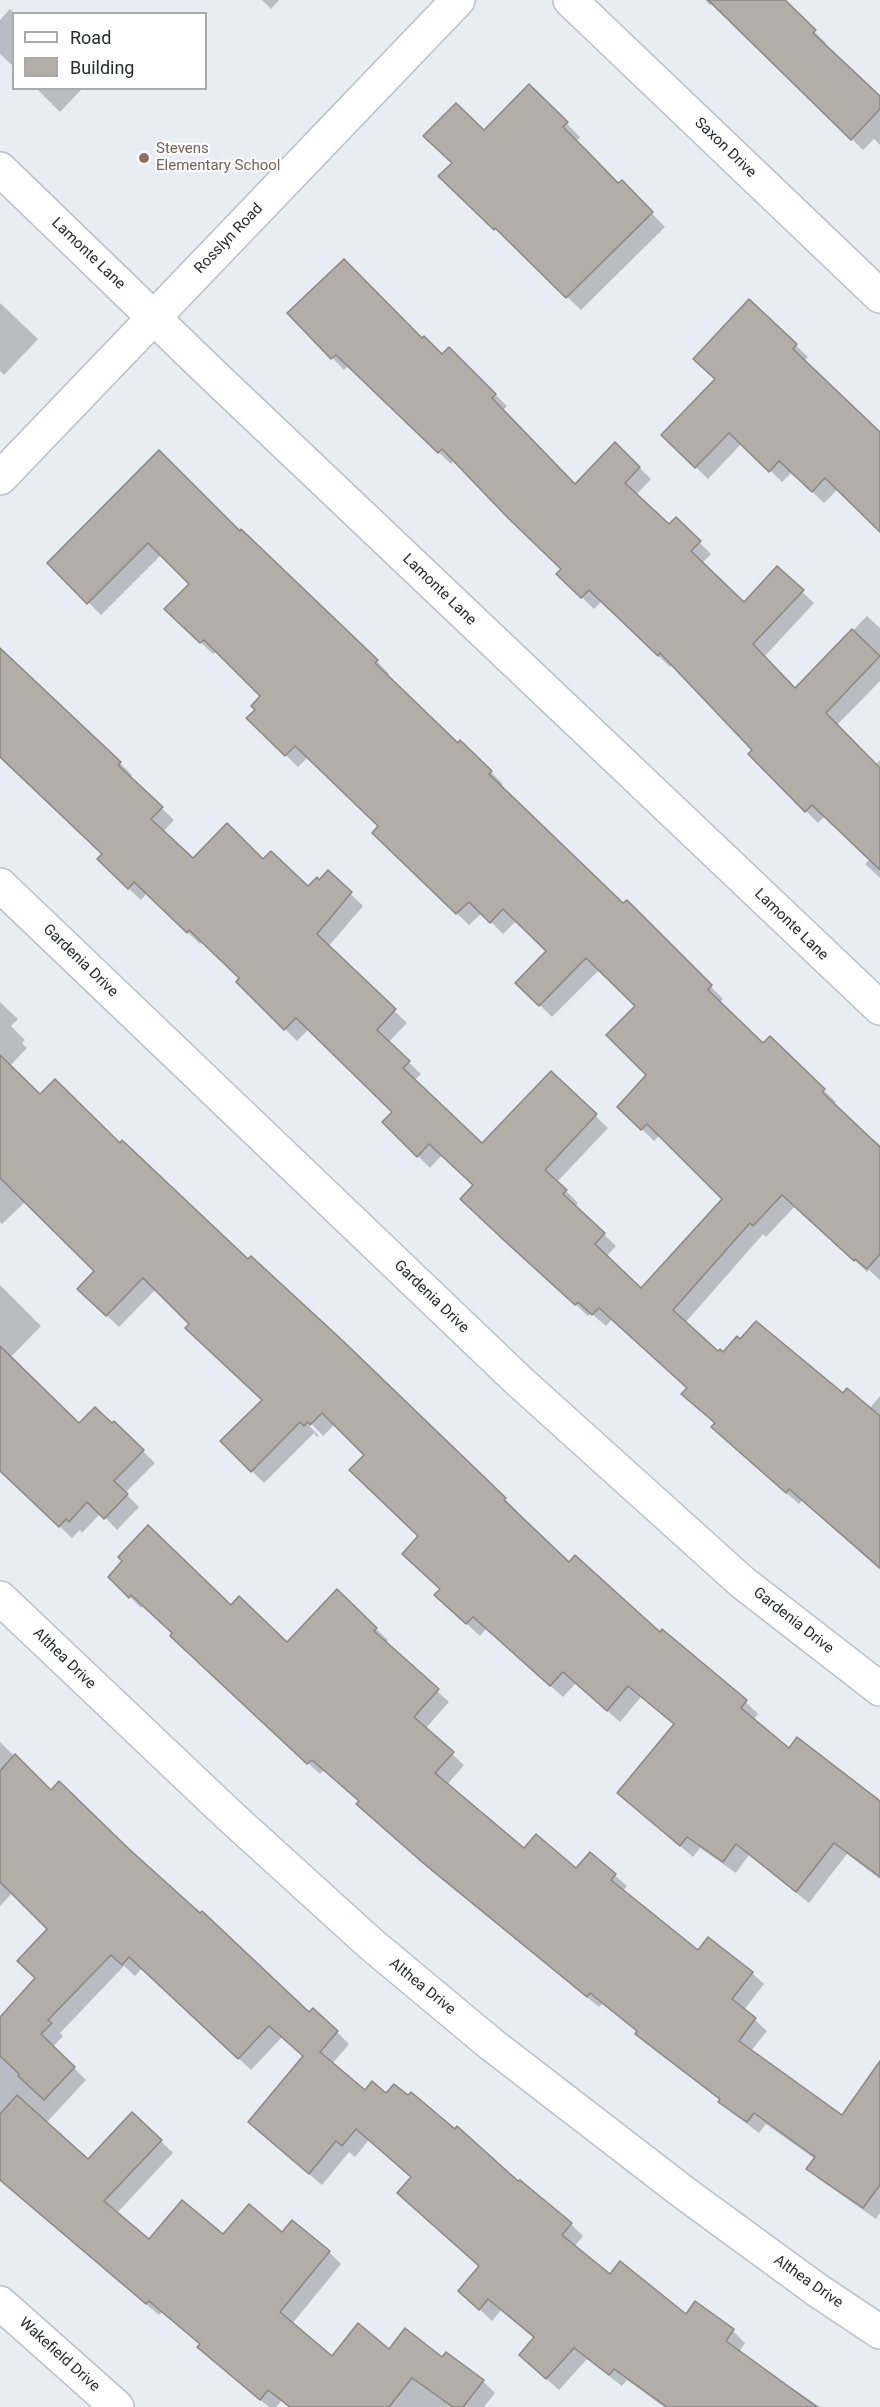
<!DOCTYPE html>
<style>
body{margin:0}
#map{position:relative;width:880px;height:2407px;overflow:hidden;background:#e8edf4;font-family:Roboto,sans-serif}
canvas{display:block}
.legend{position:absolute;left:12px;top:12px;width:195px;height:78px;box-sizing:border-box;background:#fff;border:2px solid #a9aaab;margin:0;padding:8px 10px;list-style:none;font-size:18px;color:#292b2e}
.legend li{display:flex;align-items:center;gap:12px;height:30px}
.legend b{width:30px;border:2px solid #a9aaab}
</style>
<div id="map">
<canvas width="880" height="2407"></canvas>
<ul class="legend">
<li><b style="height:8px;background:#fff"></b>Road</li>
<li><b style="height:16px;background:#b2ada6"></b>Building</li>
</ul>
</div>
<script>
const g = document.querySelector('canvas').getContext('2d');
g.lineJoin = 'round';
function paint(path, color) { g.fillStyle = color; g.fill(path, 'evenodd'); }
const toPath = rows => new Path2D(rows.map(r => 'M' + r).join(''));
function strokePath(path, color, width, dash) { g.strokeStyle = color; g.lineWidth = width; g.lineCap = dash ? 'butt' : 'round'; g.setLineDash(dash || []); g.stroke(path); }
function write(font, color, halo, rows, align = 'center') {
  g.font = font + ' Roboto,sans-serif'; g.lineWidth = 4.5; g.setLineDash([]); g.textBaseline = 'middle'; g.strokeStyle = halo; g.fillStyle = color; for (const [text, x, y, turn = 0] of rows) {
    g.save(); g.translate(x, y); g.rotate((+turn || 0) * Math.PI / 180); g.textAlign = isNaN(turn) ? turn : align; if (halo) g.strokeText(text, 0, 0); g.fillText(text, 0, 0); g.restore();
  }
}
paint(toPath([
 [262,0,279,0,271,9],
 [705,0,782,0,826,43,824,45,880,98,880,145,874,139,863,150,712,2,710,5],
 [10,9,15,14,14,67,0,54,0,20],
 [529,86,580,137,576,142,618,185,622,182,665,227,581,310,454,190,484,132],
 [36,88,83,88,60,112],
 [749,301,808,357,804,361,880,432,880,530,838,489,824,503,792,472,782,482,742,443,708,479,663,435,717,379],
 [0,303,38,339,4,375,0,371],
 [290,313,422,340,442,356,449,349,507,406,502,411,575,486,615,444,651,479,636,495,669,526,676,520,711,554,702,563,744,604,777,568,814,603,764,657,796,690,867,616,880,628,880,681,836,726,875,765,880,760,880,878,865,864,870,859,825,816,818,823,750,754,754,750,673,664,670,667,602,601,594,609,570,586,563,569,454,460,451,464,348,366,344,370],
 [159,452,240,533,377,661,389,674,386,676,458,745,491,772,503,784,500,787,623,905,627,902,723,999,719,1003,763,1045,770,1038,836,1102,833,1105,871,1141,873,1139,880,1145,880,1280,869,1270,867,1272,795,1206,766,1237,763,1234,685,1323,718,1353,843,1395,869,1409,880,1396,880,1570,802,1500,799,1504,725,1439,688,1388,612,1319,606,1326,591,1313,588,1316,474,1211,474,1186,442,1155,430,1168,384,1122,394,1112,309,1029,297,1041,238,982,241,978,202,941,200,944,147,893,141,900,111,872,103,855,0,758,0,650,120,763,132,775,130,778,174,820,163,832,193,860,263,861,308,888,319,882,328,872,363,906,328,947,407,1023,388,1043,421,1074,414,1081,482,1146,551,1073,608,1128,557,1182,578,1203,575,1207,616,1246,606,1257,641,1290,724,1199,660,1135,654,1141,619,1107,648,1075,637,1006,600,969,552,1017,517,983,548,951,517,920,503,934,482,913,469,925,386,845,380,826,308,757,298,767,248,718,257,710,263,696,217,651,213,654,179,622,191,584,162,554,101,615,49,563],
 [0,1002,18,1019,11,1026,25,1040,22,1043,27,1048,9,1067,40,1096,120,1145,505,1499,517,1511,515,1513,569,1564,710,1670,746,1702,758,1714,753,1720,789,1750,880,1805,880,1879,847,1854,809,1903,749,1855,736,1873,700,1848,693,1857,619,1793,675,1725,641,1697,620,1722,576,1683,563,1697,486,1629,480,1636,448,1607,420,1536,366,1455,335,1424,323,1436,306,1418,304,1420,319,1436,317,1437,314,1433,264,1483,222,1441,264,1401,191,1324,156,1289,119,1327,91,1301,96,1271,26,1201,2,1224,0,1222],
 [0,1285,41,1326,10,1358,79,1425,112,1425,114,1423,155,1463,125,1493,139,1507,117,1530,101,1513,82,1533,80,1530,72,1538,0,1470],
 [110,1577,231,1607,288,1645,337,1592,388,1640,385,1643,449,1702,425,1729,464,1765,447,1785,524,1850,576,1870,590,1854,627,1886,623,1891,698,1952,752,1973,764,1984,744,2010,767,2031,751,2051,842,2118,880,2063,880,2213,876,2219,820,2180,808,2169,815,2159,766,2124,759,2133,732,2113,721,2101,648,2045,637,2034,638,2032,602,2004,599,2007,435,1874,370,1815,360,1802,324,1770,320,1774,259,1719,174,1634,143,1606,141,1608],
 [0,1742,51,1792,128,1850,309,2014,337,2032,349,2044,332,2064,365,2092,386,2095,518,2184,571,2224,583,2236,574,2247,610,2276,687,2316,733,2331,745,2343,739,2352,820,2407,664,2407,627,2380,622,2386,587,2359,559,2390,533,2367,535,2339,501,2310,492,2321,460,2291,480,2267,399,2193,413,2178,369,2140,355,2157,349,2152,322,2185,262,2134,304,2057,282,2037,251,2070,142,1968,135,1976,124,1966,60,2033,63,2036,53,2047,86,2080,46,2123,89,2161,161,2141,173,2153,116,2214,149,2241,282,2234,329,2252,341,2264,292,2324,332,2358,389,2351,443,2359,483,2381,495,2393,484,2407,289,2407,281,2401,276,2407,269,2407,211,2359,199,2347,201,2345,162,2312,159,2315,0,2180,0,2019,37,1979,50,1929,13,1892,0,1906]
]), '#0003');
const building = toPath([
 [708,0,785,0,816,30,813,33,880,96,880,109,851,140,708,0],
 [529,84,568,122,563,127,591,155,618,183,622,180,653,212,566,298,495,228,494,230,438,176,452,163,423,136,456,103,484,130,529,84],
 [344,259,422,338,424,336,442,354,449,347,496,394,492,398,575,484,615,442,640,467,625,483,669,524,676,517,701,541,691,551,744,602,777,566,804,590,753,644,795,688,852,629,880,656,826,713,880,768,880,870,812,805,805,812,748,754,752,750,660,653,658,656,589,590,581,598,556,574,561,569,508,518,442,449,438,453,336,355,331,359,287,313,344,259],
 [749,299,797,344,793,349,880,432,880,532,825,478,812,492,779,461,769,472,729,433,695,468,661,435,715,379,693,359,749,299],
 [159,450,240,531,241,529,378,660,375,663,458,743,460,740,492,771,489,774,623,903,627,900,712,985,708,990,763,1043,770,1036,825,1089,822,1092,880,1147,880,1254,867,1269,855,1259,854,1261,782,1195,753,1226,750,1223,673,1310,718,1351,720,1349,723,1352,737,1336,740,1339,756,1321,843,1393,847,1388,880,1416,880,1568,789,1489,786,1493,711,1427,715,1423,681,1394,687,1388,599,1308,592,1315,578,1302,575,1305,508,1244,460,1199,473,1185,429,1144,417,1157,382,1122,392,1112,296,1018,284,1030,236,982,239,978,189,930,187,933,134,882,128,889,97,859,102,854,0,757,0,648,121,762,118,765,163,807,151,819,193,858,227,823,263,859,271,851,308,886,317,877,319,880,328,870,352,892,317,934,396,1009,377,1030,410,1061,403,1068,482,1143,551,1071,597,1114,545,1170,567,1190,563,1194,605,1233,595,1244,641,1288,722,1199,647,1124,641,1130,617,1107,646,1075,606,1035,635,1006,586,958,539,1006,515,983,546,951,503,909,490,923,469,902,456,914,372,833,378,826,295,746,285,756,246,718,255,710,251,706,260,696,204,640,200,643,164,609,189,584,148,543,87,604,47,563,159,450],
 [0,1055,40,1094,55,1079,120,1143,122,1140,248,1259,251,1256,342,1340,506,1498,504,1500,569,1562,575,1555,660,1632,662,1629,747,1700,741,1708,789,1748,797,1737,880,1801,880,1877,834,1843,796,1892,736,1844,723,1862,687,1837,680,1846,617,1793,674,1724,628,1686,607,1711,563,1672,550,1686,473,1617,466,1624,434,1595,440,1589,402,1554,418,1536,349,1470,364,1455,322,1413,310,1425,308,1422,304,1426,300,1422,251,1472,220,1441,262,1400,185,1328,189,1324,143,1278,106,1316,77,1289,94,1271,0,1178,0,1055],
 [0,1346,79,1423,95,1407,112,1423,114,1421,144,1450,114,1481,128,1494,104,1519,87,1502,69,1522,66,1519,59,1527,0,1471,0,1346],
 [148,1525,231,1605,239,1596,287,1642,337,1589,377,1628,374,1631,439,1689,414,1717,454,1752,435,1773,524,1848,536,1834,576,1868,590,1852,616,1874,611,1880,698,1950,708,1937,753,1972,732,1999,756,2018,739,2041,842,2115,880,2061,880,2185,863,2208,806,2169,815,2157,754,2113,747,2122,718,2102,720,2099,635,2034,637,2031,590,1993,587,1997,422,1862,356,1804,359,1801,312,1760,307,1764,170,1636,172,1633,131,1595,129,1598,108,1577,122,1561,118,1557,148,1525],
 [15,1754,51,1790,59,1781,129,1849,200,1913,202,1911,309,2012,313,2008,338,2031,320,2052,365,2090,372,2081,386,2093,394,2084,408,2095,411,2092,455,2129,457,2126,518,2181,520,2180,572,2223,562,2235,610,2274,620,2261,686,2314,695,2301,734,2329,726,2341,817,2407,667,2407,614,2369,609,2375,574,2348,546,2379,519,2355,534,2337,488,2299,479,2310,458,2291,479,2266,397,2193,411,2177,356,2129,342,2146,336,2141,309,2174,248,2122,303,2056,269,2026,238,2059,129,1957,122,1965,111,1955,48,2020,52,2023,41,2034,75,2067,44,2100,18,2076,19,2074,0,2056,0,2017,35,1978,17,1961,47,1929,0,1882,0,1771,15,1754],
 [17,2095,88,2159,132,2112,162,2140,104,2201,149,2239,182,2200,223,2234,249,2204,282,2232,292,2220,330,2251,280,2312,332,2356,358,2323,389,2349,405,2328,442,2357,446,2352,484,2380,463,2407,453,2407,412,2378,389,2407,290,2407,268,2390,260,2400,197,2347,200,2344,149,2301,146,2304,0,2180,0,2114,17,2095]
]);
paint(building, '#b2ada6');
strokePath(building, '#8b8781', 1.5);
const minor = toPath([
 [570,0,880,296],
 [0,169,213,375,880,1008],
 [0,478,458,0],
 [0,885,519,1381,742,1582,880,1689],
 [0,1598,230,1816,371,1944,491,2044,683,2192,817,2290,880,2332],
 [0,2303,117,2407]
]);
strokePath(minor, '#bbc0c7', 36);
strokePath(minor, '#fff', 33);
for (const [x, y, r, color] of [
 [144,158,6,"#8d6e63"]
]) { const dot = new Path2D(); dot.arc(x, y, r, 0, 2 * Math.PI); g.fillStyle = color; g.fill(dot); strokePath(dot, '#fff', 2); }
write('15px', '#292b2e', '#fff', [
 ["Saxon Drive",725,148,44],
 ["Rosslyn Road",229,239,-46],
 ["Lamonte Lane",88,254,44],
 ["Lamonte Lane",439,590,44],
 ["Lamonte Lane",791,925,44],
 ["Gardenia Drive",80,961,44],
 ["Gardenia Drive",431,1297,44],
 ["Gardenia Drive",793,1621,38],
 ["Althea Drive",64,1659,44],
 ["Althea Drive",422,1987,39],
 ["Althea Drive",808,2282,35],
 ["Wakefield Drive",59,2355,42]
]);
write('15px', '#785e54', '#fff', [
 ["Stevens",156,149],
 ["Elementary School",156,166]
], 'left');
</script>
